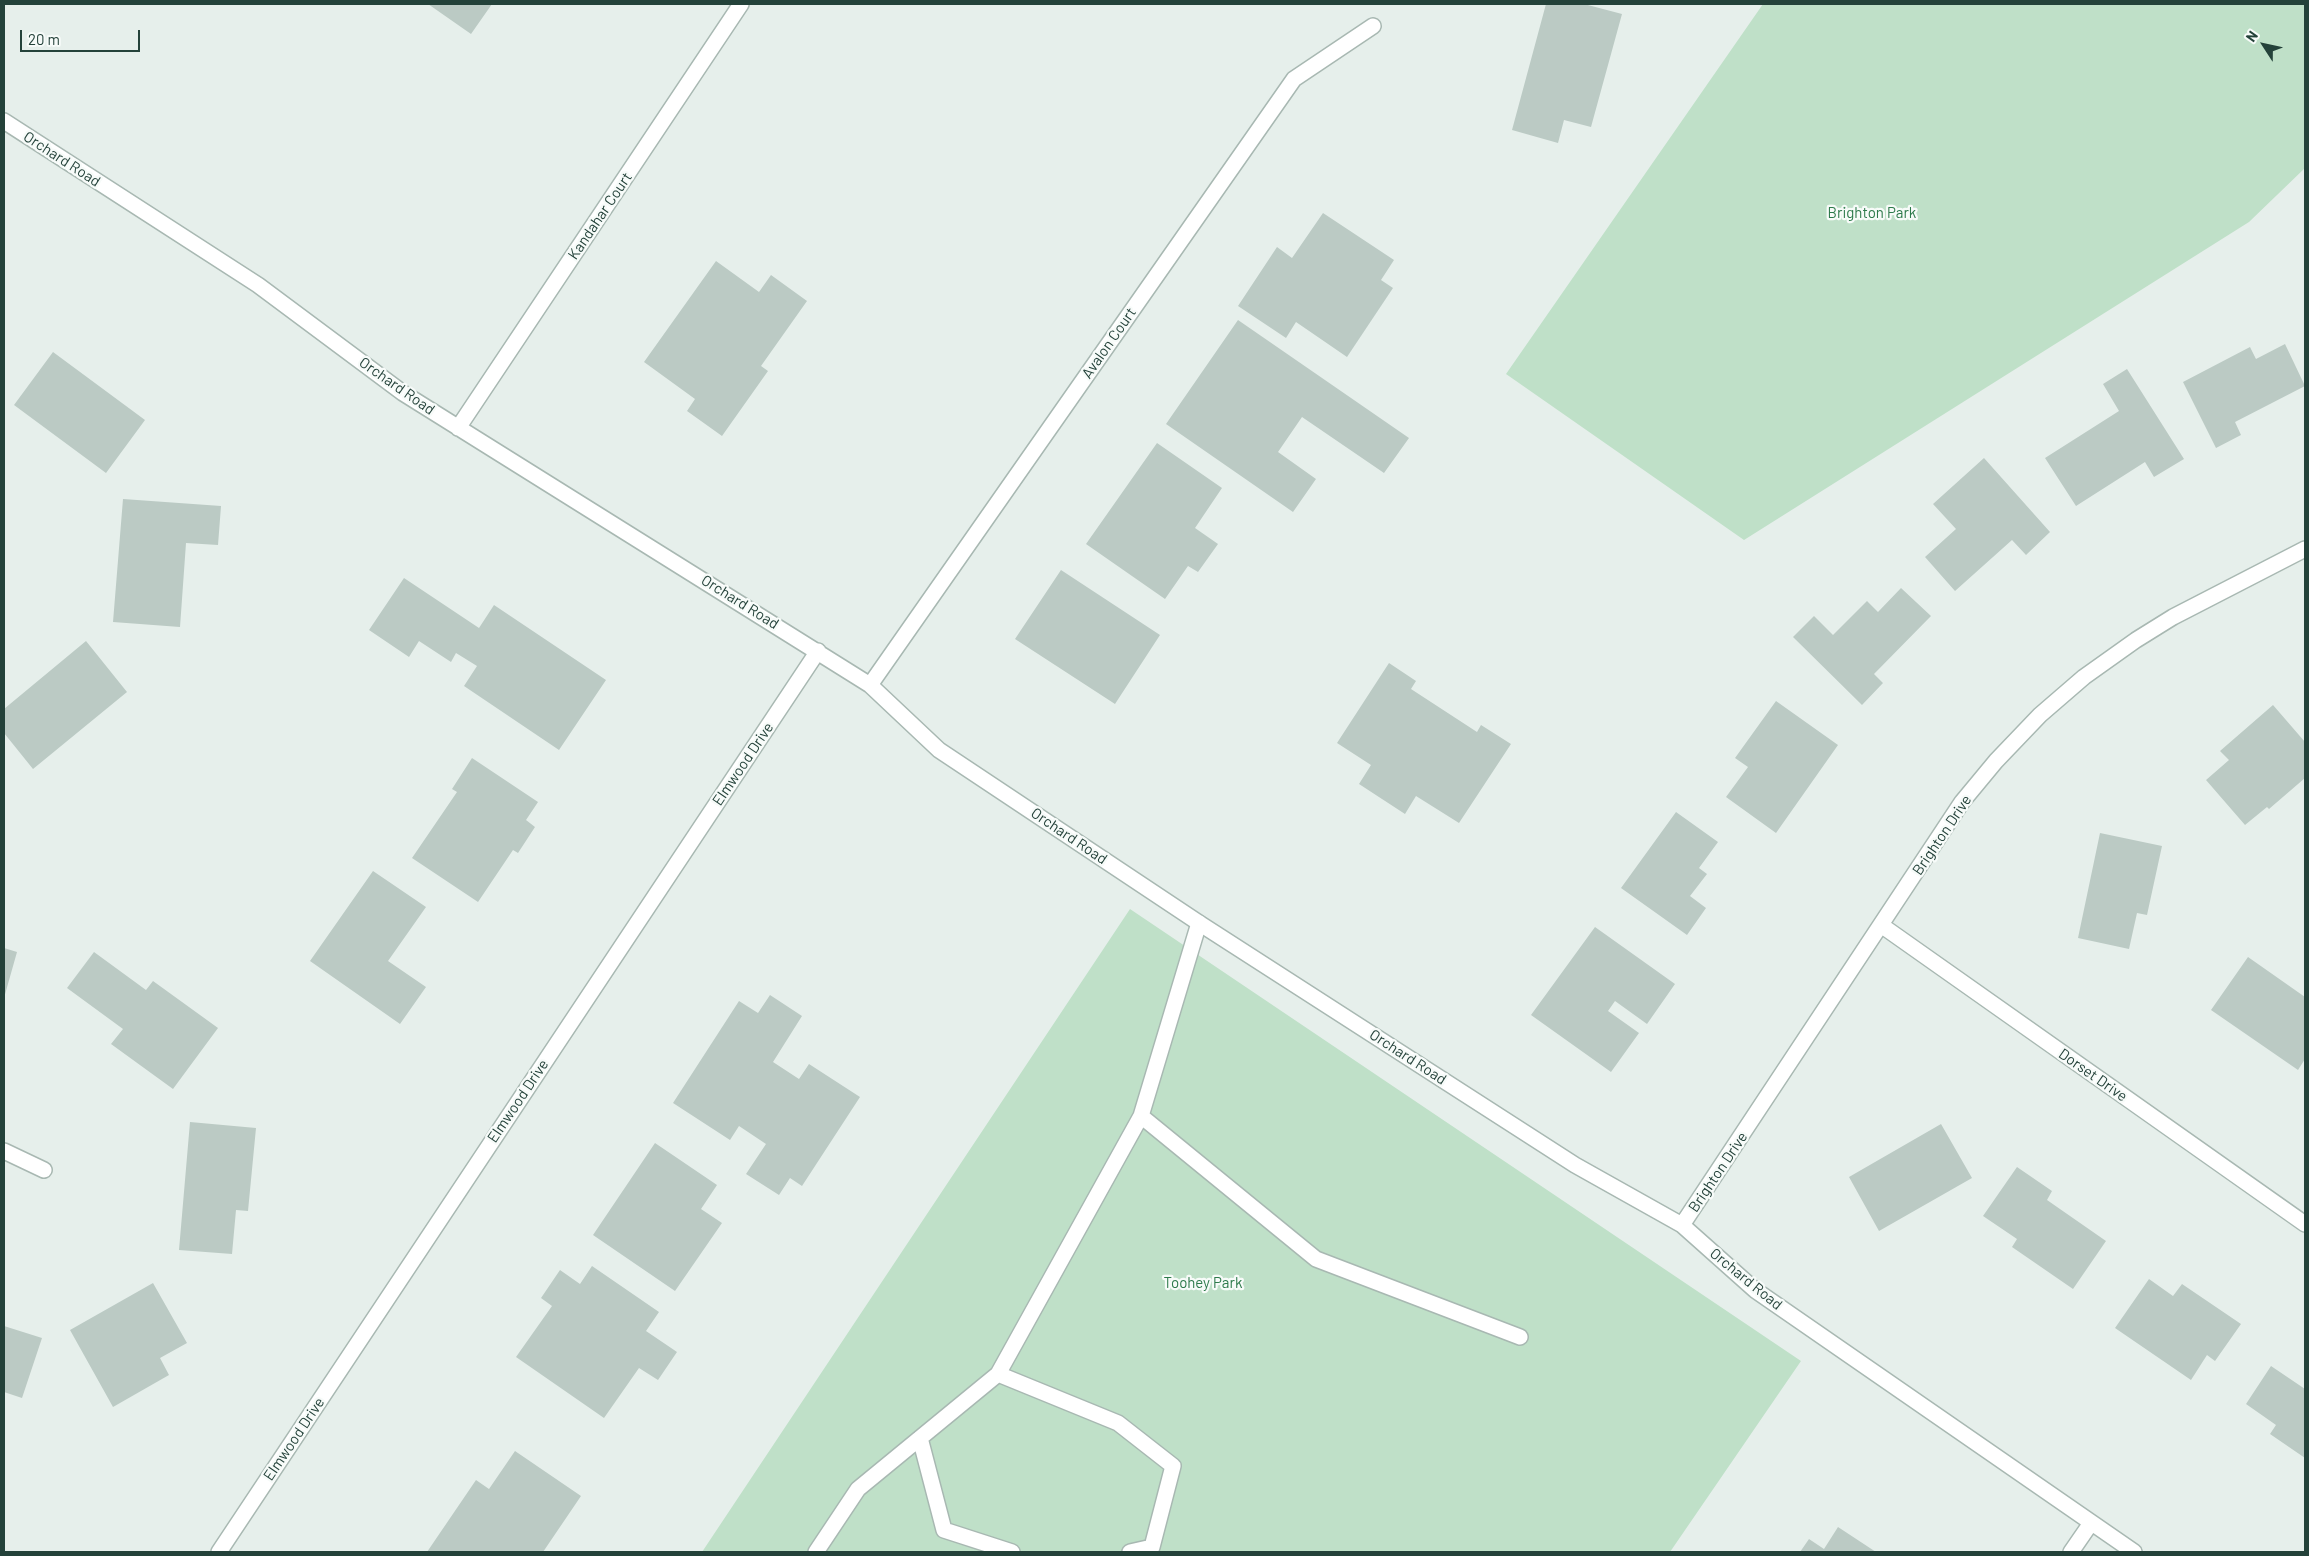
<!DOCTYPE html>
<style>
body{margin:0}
#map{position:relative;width:2309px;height:1556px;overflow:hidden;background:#e6efeb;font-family:Barlow,sans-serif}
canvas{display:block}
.frame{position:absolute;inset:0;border:5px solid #24423a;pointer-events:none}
.north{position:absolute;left:2239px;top:20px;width:50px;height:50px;-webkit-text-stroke:4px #f7fbf9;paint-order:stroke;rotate:305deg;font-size:14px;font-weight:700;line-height:20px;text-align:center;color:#24423a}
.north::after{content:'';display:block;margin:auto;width:18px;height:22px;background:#24423a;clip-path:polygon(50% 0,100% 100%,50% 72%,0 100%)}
.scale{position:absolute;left:20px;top:30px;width:120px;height:22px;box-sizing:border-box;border:2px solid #24423a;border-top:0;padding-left:6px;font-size:15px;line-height:18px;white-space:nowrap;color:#24423a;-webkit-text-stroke:4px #f7fbf9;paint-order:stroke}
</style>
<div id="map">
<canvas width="2309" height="1556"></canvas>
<div class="frame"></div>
<div class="north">N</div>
<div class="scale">20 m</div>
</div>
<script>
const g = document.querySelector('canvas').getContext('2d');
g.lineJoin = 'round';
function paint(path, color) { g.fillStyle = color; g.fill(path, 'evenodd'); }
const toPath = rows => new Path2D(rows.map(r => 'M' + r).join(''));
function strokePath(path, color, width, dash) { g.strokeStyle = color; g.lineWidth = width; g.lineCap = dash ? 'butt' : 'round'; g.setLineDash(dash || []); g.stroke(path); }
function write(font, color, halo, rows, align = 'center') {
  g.font = font + ' Barlow,sans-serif'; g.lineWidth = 4.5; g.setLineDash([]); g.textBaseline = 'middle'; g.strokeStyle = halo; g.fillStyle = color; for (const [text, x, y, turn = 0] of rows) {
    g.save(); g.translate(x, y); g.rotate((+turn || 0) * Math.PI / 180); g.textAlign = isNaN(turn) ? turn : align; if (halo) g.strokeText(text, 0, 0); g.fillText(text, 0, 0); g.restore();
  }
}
paint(toPath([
 [1763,4,2305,4,2305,168,2249,222,1744,540,1506,374],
 [1130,909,1801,1361,1670,1552,702,1552]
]), '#bfe0c8');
paint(toPath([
 [428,4,492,4,471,34],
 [1546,4,1584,4,1622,14,1591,127,1564,120,1558,143,1512,130],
 [1323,213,1394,260,1381,280,1393,288,1347,357,1296,322,1286,338,1238,306,1277,247,1292,258],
 [716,261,759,292,771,275,807,301,761,366,768,371,722,436,687,411,695,399,644,362],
 [1238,320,1409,438,1384,473,1302,417,1278,452,1316,479,1293,512,1166,424],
 [2285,344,2305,386,2235,422,2241,435,2216,448,2183,382,2250,347,2256,359],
 [53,352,145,420,106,473,14,405],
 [2127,369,2184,459,2154,477,2145,462,2076,506,2045,458,2119,411,2103,384],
 [1157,443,1222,488,1195,528,1218,544,1198,572,1188,566,1165,599,1086,544],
 [1984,458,2050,532,2026,555,2012,540,1955,591,1925,557,1956,529,1933,504],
 [123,499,221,506,218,545,186,543,180,627,113,622],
 [1061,570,1160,635,1115,704,1015,639],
 [404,578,479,628,494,605,606,680,559,750,464,686,477,666,456,653,451,662,419,641,409,657,369,630],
 [1901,588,1931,616,1874,674,1883,683,1862,705,1793,637,1814,616,1833,635,1867,601,1878,612],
 [86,641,127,692,33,769,4,733,4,709],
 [1389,663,1416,681,1411,689,1477,732,1481,725,1511,744,1459,823,1416,796,1405,814,1359,784,1371,765,1337,743],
 [1776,701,1838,745,1776,833,1726,797,1748,767,1735,758],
 [2273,705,2305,742,2305,778,2269,809,2267,807,2245,825,2206,780,2229,760,2220,751],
 [472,758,538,802,526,820,535,827,518,853,513,850,478,902,412,858,457,792,452,789],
 [1676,812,1718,842,1699,868,1707,874,1690,896,1706,908,1687,935,1621,888],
 [2100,833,2162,846,2147,915,2137,913,2129,949,2078,938],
 [373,871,426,907,388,961,426,987,400,1024,310,961],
 [1595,927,1675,984,1647,1024,1615,1001,1608,1011,1639,1033,1611,1072,1531,1015],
 [4,948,17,952,4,998],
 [94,952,146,990,153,981,218,1028,173,1089,111,1044,123,1029,67,988],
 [2248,957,2305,997,2305,1059,2298,1070,2211,1010],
 [770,995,802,1016,773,1062,799,1079,809,1064,860,1097,802,1186,790,1178,779,1195,746,1174,766,1144,739,1126,730,1140,673,1103,739,1001,758,1013],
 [190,1122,256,1128,248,1211,236,1210,232,1254,179,1250],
 [1941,1124,1972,1178,1879,1231,1849,1177],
 [655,1143,717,1185,701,1209,722,1223,675,1291,593,1235],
 [2017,1167,2052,1191,2047,1200,2106,1241,2073,1289,2012,1247,2017,1239,1983,1216],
 [592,1266,659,1312,646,1331,677,1352,658,1380,639,1368,604,1418,516,1357,552,1306,541,1298,560,1270,580,1284],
 [2149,1279,2173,1296,2182,1284,2241,1324,2215,1361,2207,1355,2191,1380,2115,1328],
 [153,1283,187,1343,160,1358,169,1375,113,1407,70,1330],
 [4,1326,42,1338,22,1398,4,1392],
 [2271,1366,2305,1389,2305,1458,2270,1434,2276,1425,2246,1404],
 [515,1451,581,1496,543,1552,427,1552,476,1480,489,1489],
 [1838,1527,1876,1552,1800,1552,1809,1539,1824,1549]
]), '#bbcac4');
const service = toPath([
 [1141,1116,1316,1259,1520,1337],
 [998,1374,1118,1423,1173,1466,1152,1547,1130,1552],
 [920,1438,944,1530,1012,1552],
 [816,1552,858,1489,998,1374,1141,1116,1199,923]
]);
const minor = toPath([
 [4,121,258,285,403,393,870,685,939,750,1199,923,1575,1165,1682,1225,1755,1290,2134,1552],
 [458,428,741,4],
 [870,685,1294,79,1373,26],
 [1881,925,2305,1224],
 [4,1151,44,1170],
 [1682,1225,1962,802,1996,761,2040,715,2084,677,2136,640,2173,617,2305,549],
 [219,1552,818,651],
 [2071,1552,2091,1523]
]);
strokePath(service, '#a8b8b2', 18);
strokePath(minor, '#a8b8b2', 18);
strokePath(service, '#fff', 15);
strokePath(minor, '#fff', 15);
write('15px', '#24423a', '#f7fbf9', [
 ["Orchard Road",62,159,33],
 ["Kandahar Court",600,216,-56],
 ["Avalon Court",1109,343,-55],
 ["Orchard Road",397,386,35],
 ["Orchard Road",740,602,32],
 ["Elmwood Drive",743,764,-56],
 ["Brighton Drive",1942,835,-56],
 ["Orchard Road",1069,836,34],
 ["Orchard Road",1408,1057,33],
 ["Dorset Drive",2093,1075,35],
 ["Elmwood Drive",518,1101,-56],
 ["Brighton Drive",1718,1172,-56],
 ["Orchard Road",1746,1279,39],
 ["Elmwood Drive",294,1439,-56]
]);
write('15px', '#2d7a4b', '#f7fbf9', [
 ["Brighton Park",1872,213],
 ["Toohey Park",1203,1283]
]);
</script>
